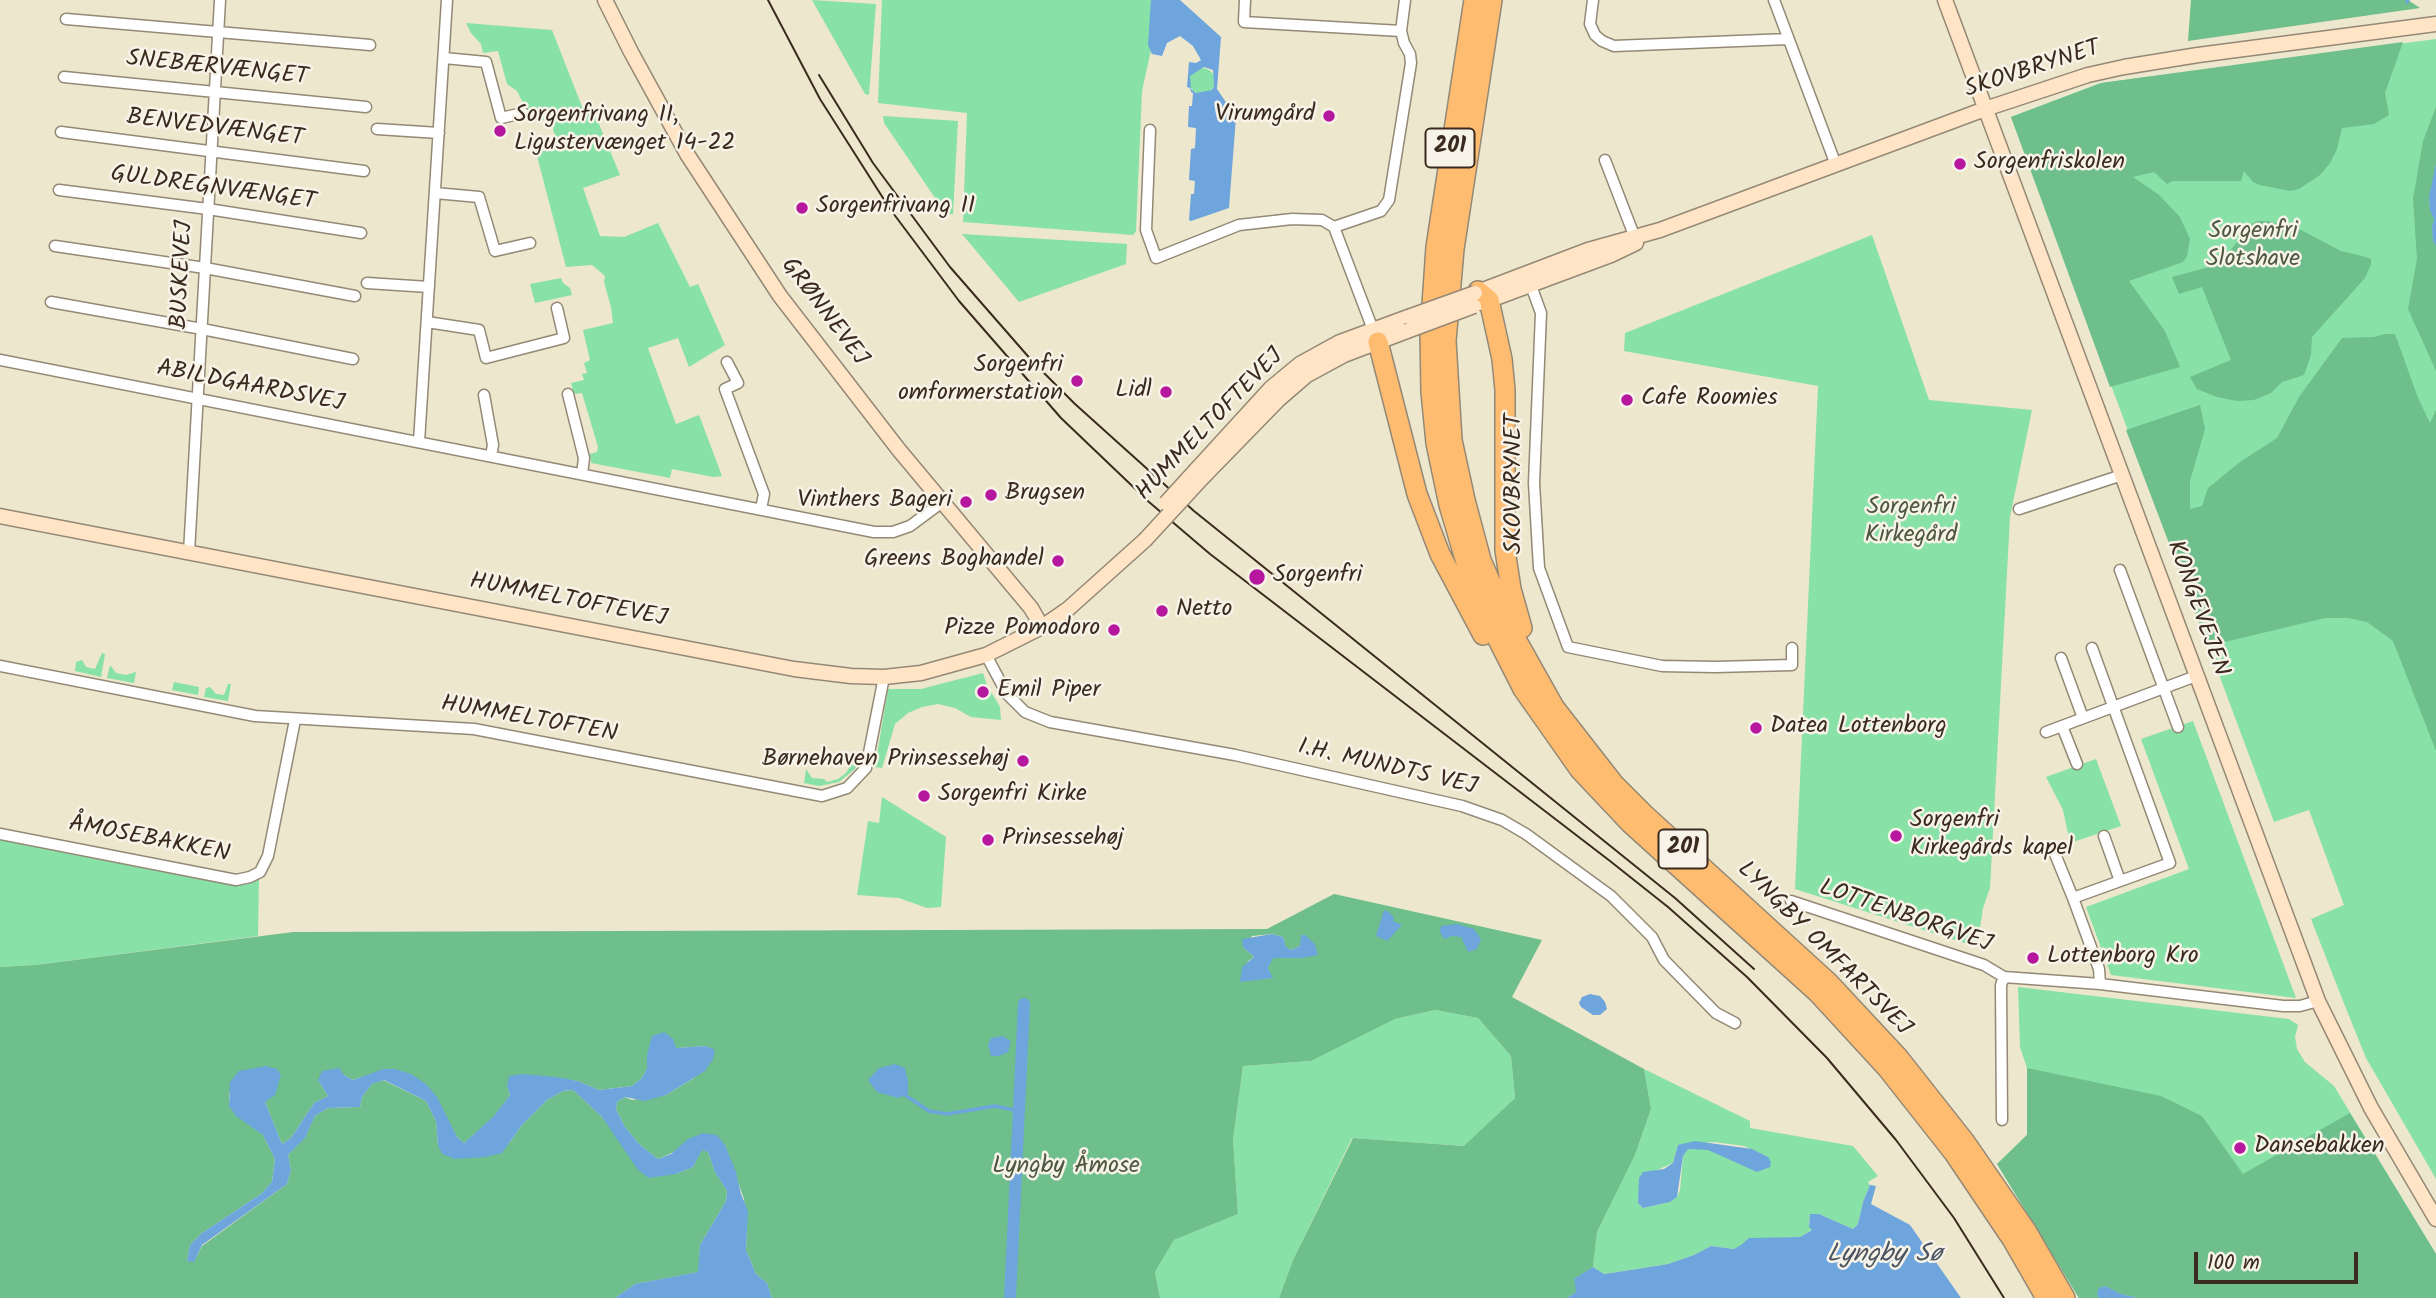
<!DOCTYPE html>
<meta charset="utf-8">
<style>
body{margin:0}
#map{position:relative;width:2436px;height:1298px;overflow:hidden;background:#ede7cd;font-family:Kalam,sans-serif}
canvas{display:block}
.scale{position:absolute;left:2194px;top:1252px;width:164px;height:32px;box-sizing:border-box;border:4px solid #3b2a1e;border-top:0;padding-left:9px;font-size:21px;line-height:24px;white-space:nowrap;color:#3b2a1e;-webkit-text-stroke:5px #f7f3e8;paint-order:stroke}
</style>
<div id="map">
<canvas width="2436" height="1298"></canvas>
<div class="scale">100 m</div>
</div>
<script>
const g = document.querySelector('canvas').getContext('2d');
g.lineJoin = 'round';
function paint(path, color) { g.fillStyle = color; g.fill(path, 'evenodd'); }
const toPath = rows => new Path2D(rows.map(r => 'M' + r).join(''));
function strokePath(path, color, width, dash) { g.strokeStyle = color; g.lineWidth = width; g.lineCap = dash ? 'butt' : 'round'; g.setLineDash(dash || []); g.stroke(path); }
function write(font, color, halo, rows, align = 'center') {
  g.font = font + ' Kalam,sans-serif'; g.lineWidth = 5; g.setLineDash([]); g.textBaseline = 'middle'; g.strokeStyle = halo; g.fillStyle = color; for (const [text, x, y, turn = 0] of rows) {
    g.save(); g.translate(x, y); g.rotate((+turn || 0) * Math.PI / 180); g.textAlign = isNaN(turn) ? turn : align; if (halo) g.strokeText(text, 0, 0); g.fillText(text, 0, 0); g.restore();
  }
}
paint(toPath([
 [812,0,876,4,869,95,865,94],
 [882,0,1152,0,1151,50,1142,91,1136,231,1133,235,963,222,967,113,878,103],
 [466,23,552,30,583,109,592,107,620,175,583,188,600,236,624,237,658,223,690,287,698,284,725,345,689,367,678,338,648,348,676,424,699,415,722,476,713,477,672,469,670,478,591,463,590,454,597,452,598,447,582,393,574,394,571,383,584,380,582,374,587,373,584,363,590,360,583,330,613,323,611,307,604,282,605,276,592,265,566,267,537,156,540,152,558,147,550,118,530,123,528,113,517,91,507,84,498,51,483,53,481,44,471,33],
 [2436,39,2436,1179,2366,1058,2343,1001,2311,919,2344,905,2309,810,2274,822,2011,117,2101,83],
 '1189 81a13 13 0 1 1 26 0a13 13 0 1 1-26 0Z',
 [883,116,958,121,953,214,946,214,884,123],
 [962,234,1127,244,1126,264,1019,302],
 [1872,235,1929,400,2032,410,2010,517,1990,888,1983,908,1977,947,1795,889,1818,386,1624,351,1625,333],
 [561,278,563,283,570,288,572,295,535,303,530,284],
 [102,653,105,654,101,677,75,671,76,662,82,660,86,667,95,669],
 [110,665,116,673,126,675,136,672,134,683,107,678],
 [983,673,987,685,1000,707,1001,720,971,717,955,708,938,704,922,707,908,713,895,724,882,768,875,767,888,689,921,689],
 [174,682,199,687,198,695,172,690],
 [228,684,231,684,228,701,204,697,206,688,210,687,216,694,224,695],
 [2193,721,2296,998,2111,975,2086,907,2189,869,2141,739],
 [855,757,859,758,855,769,839,782,819,786,804,783,806,769,812,778,824,779,827,782,838,779,846,773],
 [2096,759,2121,826,2070,843,2063,810,2046,777],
 [882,797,946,837,941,907,927,908,899,898,857,895,868,821,879,823],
 [0,838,231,882,259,877,258,936,36,965,0,967],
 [2018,987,2289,1019,2298,1025,2295,1037,2297,1049,2305,1062,2334,1086,2436,1254,2436,1298,2138,1298,2121,1294,2097,1294,2099,1298,2079,1298,1997,1164,2027,1135,2027,1068,2020,1047],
 [1435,1010,1478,1018,1511,1056,1515,1098,1465,1146,1352,1138,1293,1260,1279,1298,1160,1298,1155,1272,1174,1240,1238,1214,1233,1140,1243,1066,1311,1061,1395,1019],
 [1644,1069,1750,1121,1750,1128,1853,1146,1878,1176,1868,1182,1870,1185,1863,1202,1858,1224,1853,1229,1819,1214,1813,1216,1809,1220,1809,1227,1813,1229,1800,1237,1777,1238,1734,1249,1711,1246,1694,1255,1668,1264,1637,1269,1604,1274,1593,1267,1597,1232,1635,1155,1651,1109],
 [1714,1142,1744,1146,1768,1157,1698,1148,1687,1149,1683,1156,1680,1190,1677,1197,1670,1202,1643,1208,1638,1203,1639,1191,1655,1171,1673,1163,1678,1145]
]), '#88e1a6');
paint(toPath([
 [2191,0,2408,0,2420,8,2188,41],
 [2403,42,2385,93,2389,115,2374,124,2342,128,2337,149,2330,163,2320,175,2299,189,2290,191,2260,185,2253,182,2244,171,2241,181,2173,181,2167,184,2154,172,2133,177,2159,195,2180,217,2190,239,2187,256,2183,262,2129,281,2165,331,2180,367,2110,387,2011,117,2101,83],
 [2436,107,2436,164,2429,196,2430,210,2434,219,2432,227,2433,241,2436,246,2436,371,2408,309,2417,259,2413,199,2423,141],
 [2257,221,2268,221,2301,230,2341,251,2366,257,2371,259,2371,264,2365,278,2312,337,2311,355,2304,375,2282,382,2271,393,2254,400,2237,401,2217,397,2197,389,2190,377,2231,360,2202,287,2179,294,2172,277,2209,267,2223,260,2250,225],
 [2385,334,2395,334,2418,398,2430,423,2436,410,2436,751,2393,641,2367,622,2348,618,2325,618,2208,646,2126,430,2200,405,2205,429,2190,481,2190,509,2202,506,2208,488,2240,462,2277,438,2299,397,2342,338,2374,337],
 [1334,894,1542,940,1512,997,1644,1069,1651,1109,1635,1155,1597,1232,1593,1267,1585,1273,1576,1292,1567,1298,1279,1298,1293,1260,1353,1138,1464,1146,1515,1098,1511,1056,1478,1018,1435,1010,1395,1019,1311,1061,1243,1066,1233,1140,1238,1214,1174,1240,1155,1272,1160,1298,772,1298,767,1283,756,1274,746,1250,747,1230,744,1199,725,1145,676,1151,658,1159,640,1145,625,1127,616,1109,617,1102,625,1097,632,1100,666,1095,694,1078,715,1051,706,1046,676,1048,647,1055,647,1068,642,1078,632,1086,599,1090,578,1081,522,1075,507,1086,510,1095,494,1117,464,1143,457,1137,426,1084,361,1077,353,1080,344,1075,318,1080,328,1096,314,1103,291,1138,282,1144,265,1102,229,1093,229,1106,263,1135,275,1159,272,1182,261,1194,202,1233,190,1245,187,1261,194,1261,202,1246,287,1184,291,1170,288,1155,305,1137,315,1116,328,1108,360,1107,362,1097,372,1084,383,1080,426,1101,436,1121,438,1145,510,1142,522,1125,547,1100,563,1091,573,1090,602,1117,621,1142,676,1174,693,1167,702,1149,708,1152,715,1172,727,1191,726,1201,700,1245,699,1272,635,1284,615,1298,0,1298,0,967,36,965,293,932,1267,929],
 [1272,934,1283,937,1286,948,1291,950,1300,946,1302,958,1272,958,1268,968,1272,978,1258,979,1247,962,1254,957,1243,947,1252,936],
 [2027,1068,2161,1096,2202,1116,2243,1174,2350,1113,2436,1254,2436,1298,2138,1298,2121,1294,2105,1286,2097,1294,2099,1298,2079,1298,1997,1164,2027,1135]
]), '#6ebf8b');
paint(toPath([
 [1151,0,1180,0,1221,37,1217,89,1236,117,1229,208,1191,221,1189,220,1191,194,1194,194,1195,181,1189,180,1191,149,1195,148,1196,128,1188,127,1189,106,1192,106,1193,93,1191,92,1190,88,1187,87,1189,62,1196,63,1201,60,1193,46,1180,36,1167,43,1162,56,1152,54,1148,45],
 [1204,67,1213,70,1214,86,1212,90,1196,93,1191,89,1190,76],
 [2436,164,2436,246,2433,241,2432,227,2434,219,2430,210,2429,196],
 [1384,910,1389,912,1394,918,1393,921,1402,925,1387,941,1376,936],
 [1457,924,1474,929,1481,939,1477,949,1468,952,1461,937,1452,936,1444,939,1440,932,1441,926],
 [1272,934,1283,937,1286,947,1291,950,1300,946,1301,935,1305,935,1315,944,1318,955,1302,958,1273,958,1268,968,1273,978,1240,982,1242,967,1254,957,1243,947,1242,939],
 [1590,994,1600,996,1605,1002,1607,1009,1600,1015,1593,1015,1581,1007,1579,1003,1582,997],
 [664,1032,673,1039,676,1048,706,1046,715,1050,713,1059,705,1071,666,1095,645,1101,625,1097,617,1102,616,1109,625,1127,640,1145,658,1159,671,1154,688,1139,703,1133,717,1135,725,1145,736,1172,741,1194,748,1211,746,1250,756,1274,767,1283,772,1298,615,1298,635,1284,698,1272,700,1245,726,1201,727,1191,715,1172,708,1152,702,1150,693,1167,676,1174,649,1178,638,1170,602,1117,573,1090,563,1091,547,1100,522,1125,502,1153,486,1157,455,1159,442,1154,438,1145,436,1121,426,1101,384,1080,372,1084,362,1097,360,1107,328,1108,315,1116,305,1138,288,1155,291,1170,287,1184,202,1245,194,1262,187,1261,190,1245,202,1233,261,1194,272,1182,275,1159,263,1135,236,1116,229,1106,230,1082,239,1071,266,1066,277,1069,281,1075,275,1095,265,1102,282,1144,291,1138,314,1103,328,1096,318,1080,322,1071,339,1068,344,1075,353,1080,383,1069,395,1069,411,1074,426,1084,437,1097,457,1137,464,1143,494,1116,510,1095,507,1086,509,1076,522,1074,556,1077,578,1081,599,1090,632,1086,642,1078,647,1068,647,1055,652,1036],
 [1002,1036,1011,1041,1008,1052,999,1056,991,1056,988,1045,991,1038],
 [895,1064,905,1068,908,1082,908,1094,898,1098,877,1092,868,1080,879,1068],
 [1695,1141,1752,1149,1768,1157,1771,1162,1770,1167,1757,1172,1708,1150,1688,1149,1683,1156,1677,1197,1670,1202,1643,1208,1638,1203,1639,1178,1643,1172,1664,1169,1673,1163,1678,1145],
 [1870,1185,1876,1186,1871,1204,1910,1225,1961,1298,1567,1298,1576,1292,1574,1279,1593,1267,1604,1274,1637,1269,1668,1264,1694,1255,1711,1246,1734,1249,1741,1245,1749,1238,1800,1237,1812,1230,1809,1227,1810,1214,1819,1214,1853,1229,1858,1224,1863,1202],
 [2105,1286,2121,1294,2138,1298,2099,1298,2097,1294,2099,1288]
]), '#6da5dc');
strokePath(toPath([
 [2407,2,2408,0],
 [905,1095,929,1111,947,1114,995,1106,1019,1111]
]), '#6da5dc', 3.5);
strokePath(toPath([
 [1010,1298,1024,1004]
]), '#6da5dc', 12);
const street = toPath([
 [1245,0,1244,22,1401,31],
 [1593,0,1590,24,1595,35,1602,41,1614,46,1788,39],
 [1774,0,1836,165],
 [66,19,370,45],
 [444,58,486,62,501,118,523,113],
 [64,77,366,107],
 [377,129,439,133],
 [1150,130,1146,230,1156,258,1239,225,1292,219,1322,220,1334,227,1381,211,1389,200,1411,63,1410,54,1404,43,1401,31,1405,0],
 [61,132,364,171],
 [1605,160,1637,243],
 [59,190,208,209,361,233],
 [435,193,479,197,495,251,530,243],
 [1334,227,1375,335],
 [55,246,205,268,355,296],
 [1529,280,1541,313,1534,483,1539,568,1568,647,1662,666,1715,667,1792,665,1792,648],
 [367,283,429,287],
 [51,302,202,329,353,359],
 [427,322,479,330,486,358,564,338,557,308],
 [0,360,874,532,893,532,910,526,941,503],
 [727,362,738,383,725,389,764,494,761,509],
 [568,394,584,458,582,474],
 [484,395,493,445,491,456],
 [419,442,447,0],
 [2019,509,2122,475],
 [189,553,220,0],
 [2120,570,2178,727],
 [2092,648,2170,863,2073,898,2099,969,2100,984],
 [986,655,1007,694,1025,712,1050,722,1235,755,1462,806,1502,820,1526,834,1611,896,1652,937,1664,960,1716,1013,1735,1023],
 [2061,658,2083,718],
 [0,666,255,716,474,729,822,796,847,788,866,768,884,677],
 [2062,726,2077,764],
 [2046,732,2196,676],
 [0,834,236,880,250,877,260,872,268,856,295,720],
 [2104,836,2120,881],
 [2055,854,2073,898],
 [1791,901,1984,965,2004,977,2100,984,2283,1006,2300,1006,2318,1001],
 [2002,1120,2001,985,2004,977]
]);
const secondary = toPath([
 [605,0,631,52,687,154,780,296,899,450,1031,608,1042,627],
 [1945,0,2318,1001,2371,1108,2436,1219],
 [1475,293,1588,250,1660,230,1985,109,2088,75,2124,67,2198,55,2436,24],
 [1482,303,1611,255,1636,243],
 [1196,470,1271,388,1300,364,1340,342,1408,317],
 [1203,477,1278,400,1307,375,1344,355,1407,331],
 [0,516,794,669,851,676,884,677,921,673,986,655,1042,627,1068,609,1145,540]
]);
const highway = toPath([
 [1474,0,1436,247,1430,334,1431,392,1436,443,1449,505,1467,566,1492,628,1523,689,1580,770,1630,823,1818,993,1887,1068,1954,1153,2012,1239,2046,1298],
 [1492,0,1454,249,1446,341,1452,440,1465,500,1481,560,1513,634,1554,707,1614,784,1644,814,1828,982,1898,1057,1965,1142,2027,1232,2065,1298],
 [1478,291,1489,300,1502,359,1505,390,1505,550,1511,589,1522,628],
 [1378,342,1417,494,1440,554,1483,635]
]);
strokePath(street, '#948876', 13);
strokePath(secondary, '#948876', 17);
strokePath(highway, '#948876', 22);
strokePath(street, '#fff', 10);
strokePath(secondary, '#ffe4c6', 14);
strokePath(highway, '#febc70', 19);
strokePath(toPath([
 [768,0,820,99,890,209,959,301,1061,418,1149,502,1210,554,1610,861,1668,907,1747,977,1827,1058,1896,1140,1954,1218,2004,1298],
 [819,75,873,163,950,267,1033,362,1075,404,1194,511,1675,898,1754,969]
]), '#3b2a1e', 2);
const secondaryBridge = toPath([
 [1408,317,1475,293],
 [1407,331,1474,306],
 [1166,503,1196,470],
 [1145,540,1203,477]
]);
strokePath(secondaryBridge, '#948876', 17, []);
strokePath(secondaryBridge, '#ffe4c6', 14);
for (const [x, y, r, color] of [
 [1329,116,7,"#b5179e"],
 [500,131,7,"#b5179e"],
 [1960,164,7,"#b5179e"],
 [802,208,7,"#b5179e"],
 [1077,381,7,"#b5179e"],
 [1166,392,7,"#b5179e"],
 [1627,400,7,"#b5179e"],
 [991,495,7,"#b5179e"],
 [966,502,7,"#b5179e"],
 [1058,561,7,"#b5179e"],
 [1257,577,9,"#b5179e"],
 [1162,611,7,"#b5179e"],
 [1114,630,7,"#b5179e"],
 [983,692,7,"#b5179e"],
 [1756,728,7,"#b5179e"],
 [1023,761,7,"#b5179e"],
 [924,796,7,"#b5179e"],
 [1896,836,7,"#b5179e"],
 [988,840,7,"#b5179e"],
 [2033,958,7,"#b5179e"],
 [2240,1148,7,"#b5179e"]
]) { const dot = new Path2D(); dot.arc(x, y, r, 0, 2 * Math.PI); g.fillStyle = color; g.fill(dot); strokePath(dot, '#f7f3e8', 2.5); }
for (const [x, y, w] of [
 [1450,148,49],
 [1683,849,49]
]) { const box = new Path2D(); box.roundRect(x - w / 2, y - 19.5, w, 39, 5); g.fillStyle = '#f7f3e8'; g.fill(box); strokePath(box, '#3b2a1e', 2); }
write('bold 23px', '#3b2a1e', null, [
 ["201",1450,148],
 ["201",1683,849]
]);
write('24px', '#3b2a1e', '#f7f3e8', [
 ["SNEBÆRVÆNGET",217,70,6],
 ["SKOVBRYNET",2033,71,-18],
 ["BENVEDVÆNGET",215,130,7],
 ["GULDREGNVÆNGET",213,190,8],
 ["BUSKEVEJ",184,275,-87],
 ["GRØNNEVEJ",823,313,53],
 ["ABILDGAARDSVEJ",250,388,11],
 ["HUMMELTOFTEVEJ",1211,426,-46],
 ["SKOVBRYNET",1516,484,-90],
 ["HUMMELTOFTEVEJ",568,602,11],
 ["KONGEVEJEN",2196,609,70],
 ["HUMMELTOFTEN",529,721,10],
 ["I.H. MUNDTS VEJ",1387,769,13],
 ["ÅMOSEBAKKEN",149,841,11],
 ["LOTTENBORGVEJ",1905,918,19],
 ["LYNGBY OMFARTSVEJ",1823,950,45]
]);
write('24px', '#3b2a1e', '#f7f3e8', [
 ["Virumgård",1315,116,"right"],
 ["Sorgenfrivang II,",514,117],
 ["Ligustervænget 14-22",514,145],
 ["Sorgenfriskolen",1974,164],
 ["Sorgenfrivang II",816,208],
 ["Sorgenfri",1063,367,"right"],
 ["omformerstation",1063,395,"right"],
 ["Lidl",1152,392,"right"],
 ["Cafe Roomies",1641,400],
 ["Brugsen",1005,495],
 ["Vinthers Bageri",952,502,"right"],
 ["Greens Boghandel",1044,561,"right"],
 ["Sorgenfri",1273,577],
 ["Netto",1176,611],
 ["Pizze Pomodoro",1100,630,"right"],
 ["Emil Piper",997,692],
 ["Datea Lottenborg",1770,728],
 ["Børnehaven Prinsessehøj",1009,761,"right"],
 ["Sorgenfri Kirke",938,796],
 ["Sorgenfri",1910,822],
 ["Kirkegårds kapel",1910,850],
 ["Prinsessehøj",1002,840],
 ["Lottenborg Kro",2047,958],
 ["Dansebakken",2254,1148]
], 'left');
write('24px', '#4e5840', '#f7f3e8', [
 ["Sorgenfri",2253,233],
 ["Slotshave",2253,261],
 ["Sorgenfri",1911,509],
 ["Kirkegård",1911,537],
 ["Lyngby Åmose",1066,1168]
]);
write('italic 26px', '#4c5560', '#f7f3e8', [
 ["Lyngby Sø",1884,1257]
]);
</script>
